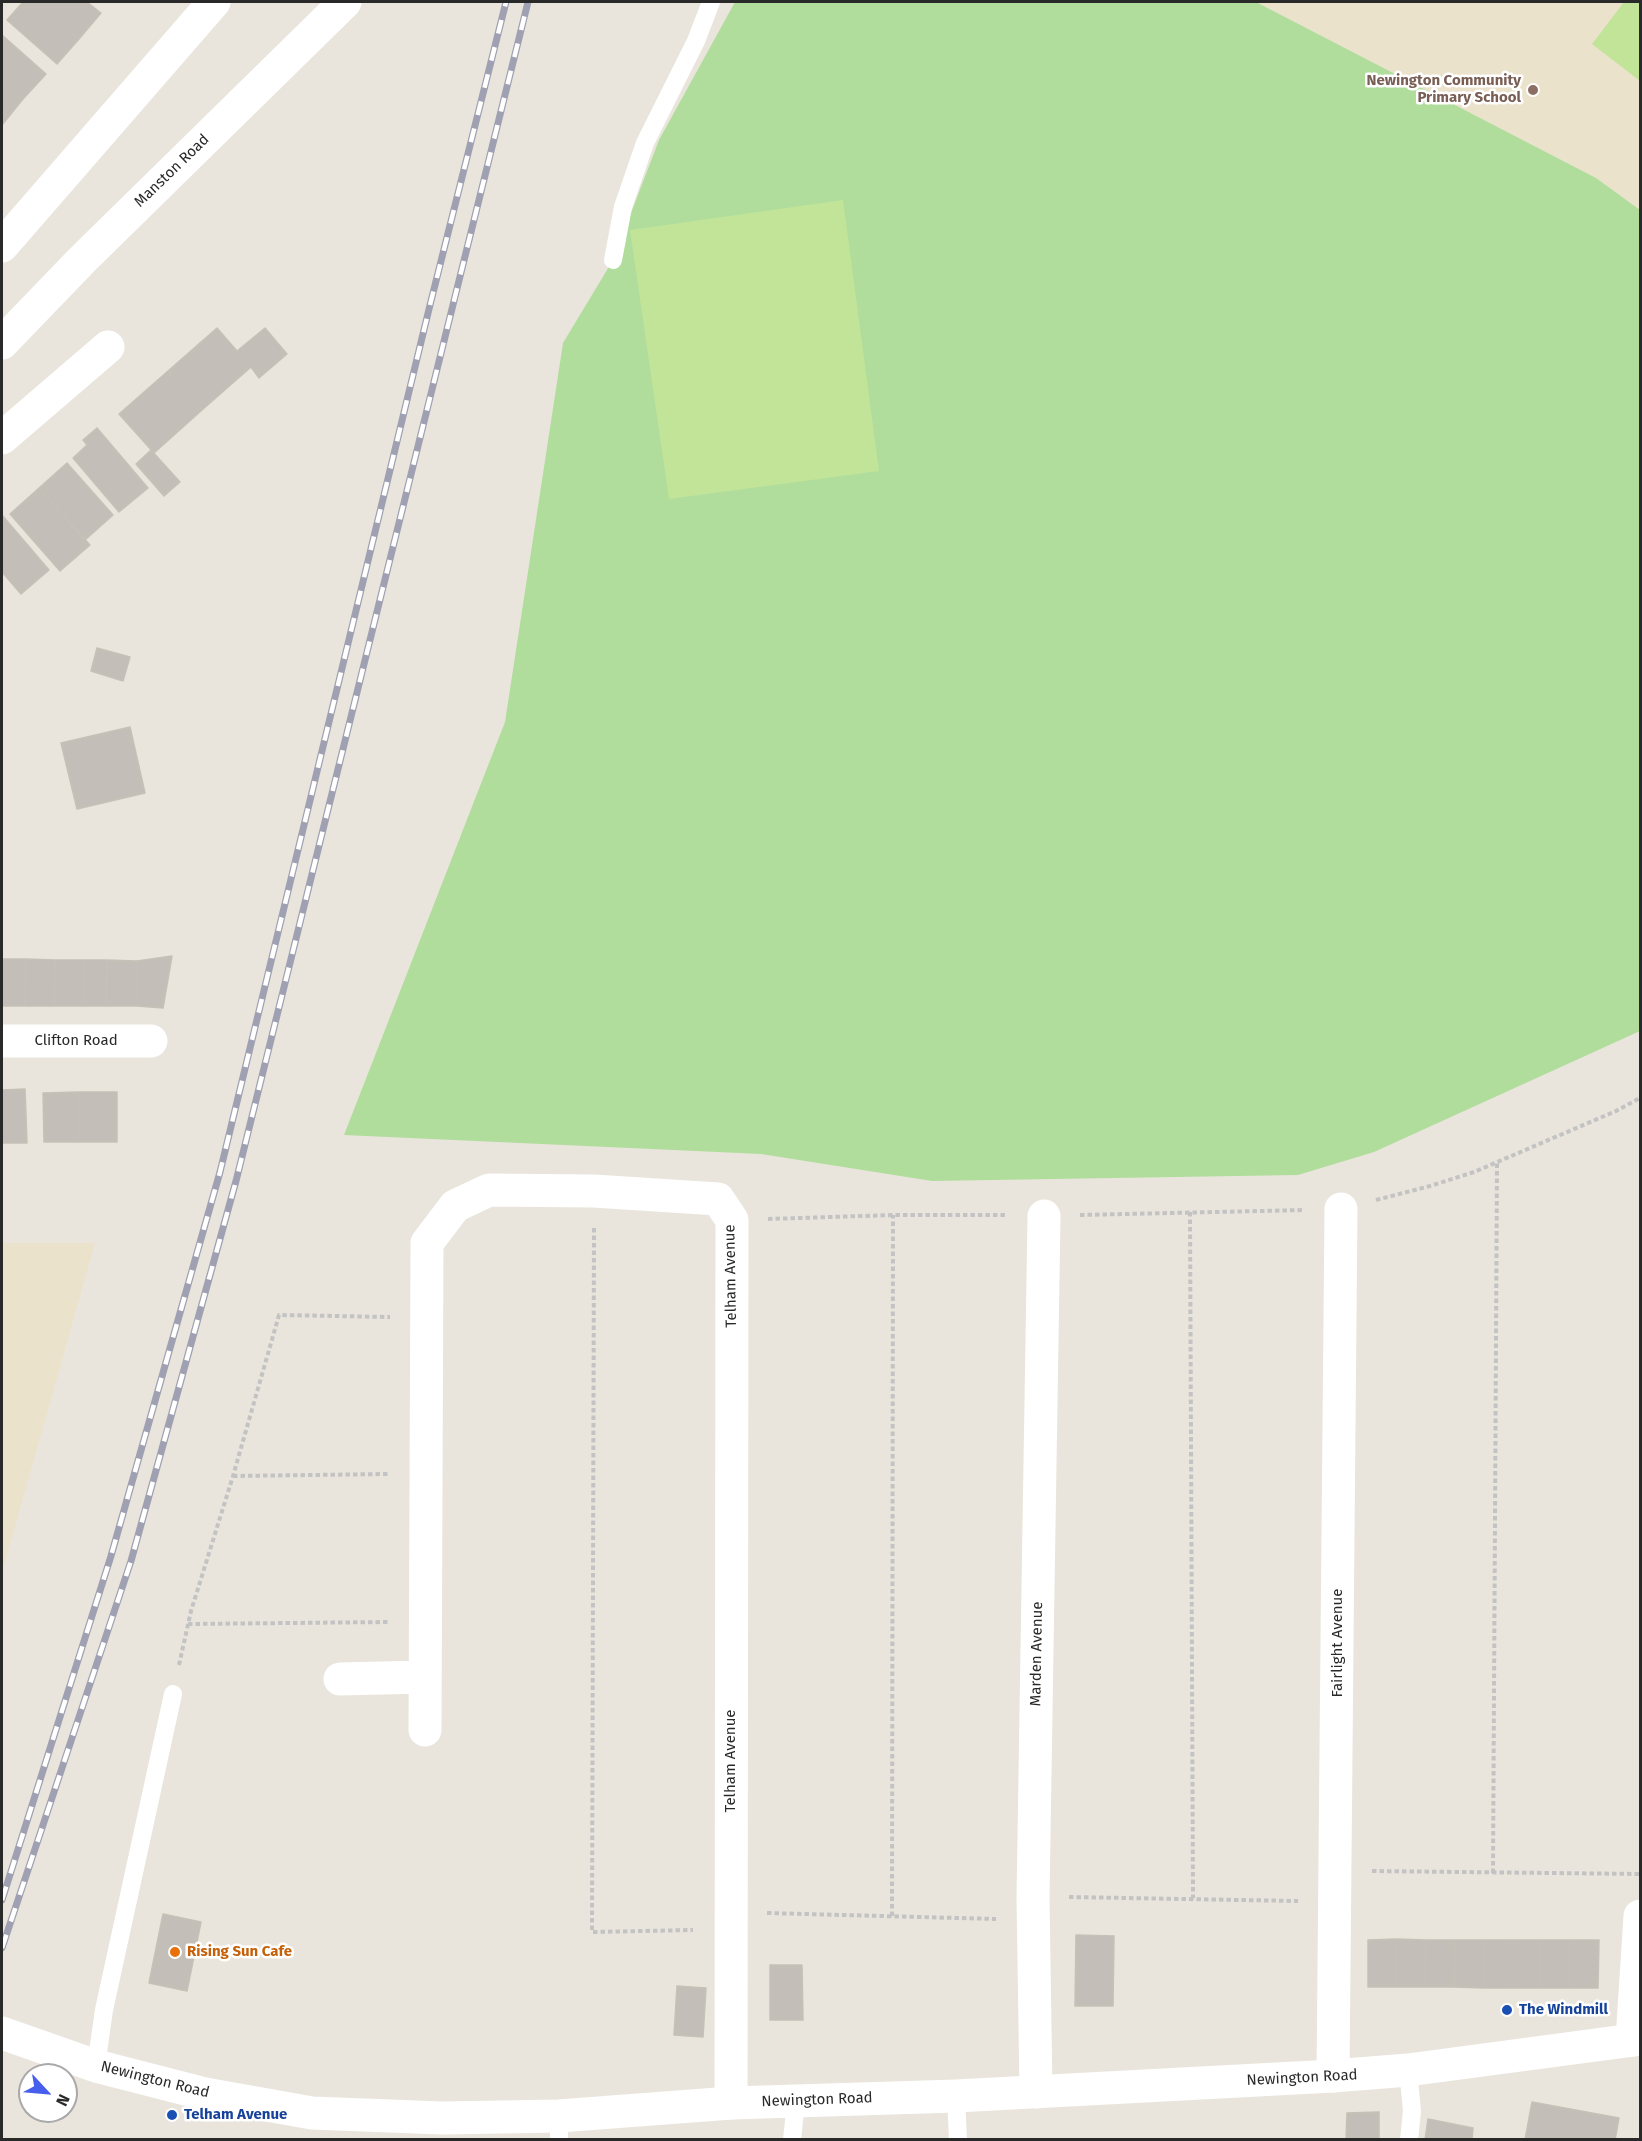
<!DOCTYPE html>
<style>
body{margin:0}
#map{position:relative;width:1642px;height:2141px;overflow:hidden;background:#eae5dc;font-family:"Fira Sans",sans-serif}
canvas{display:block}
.frame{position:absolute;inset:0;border:3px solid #292929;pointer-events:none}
.north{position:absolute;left:18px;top:2063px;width:60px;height:60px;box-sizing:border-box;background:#fff;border:2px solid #a9a9a9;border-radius:50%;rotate:116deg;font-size:16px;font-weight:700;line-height:24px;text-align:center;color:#292929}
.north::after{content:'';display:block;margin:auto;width:21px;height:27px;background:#475fec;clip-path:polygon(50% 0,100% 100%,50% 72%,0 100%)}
</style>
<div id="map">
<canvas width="1642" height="2141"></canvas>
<div class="frame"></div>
<div class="north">N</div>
</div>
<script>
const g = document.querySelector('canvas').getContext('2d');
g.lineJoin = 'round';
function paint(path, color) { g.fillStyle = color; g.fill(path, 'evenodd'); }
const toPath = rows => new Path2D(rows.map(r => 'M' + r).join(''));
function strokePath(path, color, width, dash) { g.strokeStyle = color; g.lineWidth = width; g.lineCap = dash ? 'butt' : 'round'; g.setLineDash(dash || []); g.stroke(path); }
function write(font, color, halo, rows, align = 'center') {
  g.font = font + ' "Fira Sans",sans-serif'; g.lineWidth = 5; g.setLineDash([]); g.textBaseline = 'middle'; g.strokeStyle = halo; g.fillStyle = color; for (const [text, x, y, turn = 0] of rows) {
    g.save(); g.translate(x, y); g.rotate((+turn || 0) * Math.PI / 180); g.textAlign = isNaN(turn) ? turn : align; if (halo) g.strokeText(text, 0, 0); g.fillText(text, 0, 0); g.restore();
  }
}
paint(toPath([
 [1256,2,1640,2,1640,210,1596,178],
 [2,1243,95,1243,2,1573]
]), '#ebe2cc');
paint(toPath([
 [735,2,1256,2,1596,178,1640,210,1640,1031,1374,1152,1298,1175,932,1181,761,1154,344,1135,505,722,563,343,613,260,659,140]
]), '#b0dd9c');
paint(toPath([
 [1624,2,1640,2,1640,81,1592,44],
 [843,200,879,471,669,499,630,230]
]), '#c1e499');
const building = toPath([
 [23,2,35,2,79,39,57,64,7,20,23,2],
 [35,2,87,2,101,13,79,39,35,2],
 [2,35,46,74,23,99,2,80,2,35],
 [2,80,23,99,2,125,2,80],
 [217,328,237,351,265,328,287,354,259,378,251,367,202,410,168,371,217,328],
 [168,371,202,410,154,453,119,414,168,371],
 [97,428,148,488,119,512,73,458,87,445,83,440,97,428],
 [151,450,180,482,164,496,136,464,151,450],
 [67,463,113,515,85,540,39,488,67,463],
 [39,488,90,545,60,571,10,514,39,488],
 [2,515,49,570,21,594,2,572,2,515],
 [97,648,130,657,123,681,91,671,97,648],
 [130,727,145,793,77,809,61,743,130,727],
 [172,956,163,1008,137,1006,137,961,172,956],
 [2,959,26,959,25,1006,2,1006,2,959],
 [26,959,55,960,54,1006,25,1006,26,959],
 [55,960,83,960,83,1006,54,1006,55,960],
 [83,960,107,960,106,1006,83,1006,83,960],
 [107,960,137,961,137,1006,106,1006,107,960],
 [25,1089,27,1143,2,1143,2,1090,25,1089],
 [79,1092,117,1092,117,1142,79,1142,79,1092],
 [79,1092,79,1142,44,1142,43,1093,79,1092],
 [163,1914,201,1922,187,1991,149,1983,163,1914],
 [1076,1935,1114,1936,1113,2006,1075,2006,1076,1935],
 [1397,1939,1397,1987,1368,1987,1368,1940,1397,1939],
 [1397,1939,1426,1940,1425,1987,1397,1987,1397,1939],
 [1426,1940,1455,1940,1454,1987,1425,1987,1426,1940],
 [1455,1940,1483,1940,1483,1988,1454,1987,1455,1940],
 [1483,1940,1512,1940,1512,1988,1483,1988,1483,1940],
 [1512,1940,1541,1940,1541,1988,1512,1988,1512,1940],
 [1541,1940,1569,1940,1569,1988,1541,1988,1541,1940],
 [1569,1940,1599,1940,1598,1988,1569,1988,1569,1940],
 [770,1965,802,1965,803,2020,770,2020,770,1965],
 [677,1986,706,1988,703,2037,674,2035,677,1986],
 [1532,2102,1619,2118,1615,2140,1525,2140,1532,2102],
 [1379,2112,1379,2140,1346,2140,1347,2113,1379,2112],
 [1428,2119,1473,2128,1472,2140,1425,2140,1428,2119]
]);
paint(building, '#c3bfb8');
strokePath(building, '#c6c1b6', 1.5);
strokePath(toPath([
 [1376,1200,1430,1186,1474,1172,1616,1111,1640,1098],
 [1190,1212,1193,1898],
 [1080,1215,1304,1210],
 [768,1219,893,1215,1007,1215],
 [594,1228,592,1932,693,1930],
 [233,1476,389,1474],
 [188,1624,389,1622],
 [179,1665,191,1611,233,1476,279,1315,390,1317],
 [1372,1871,1640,1874],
 [1493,1873,1497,1162],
 [1069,1897,1298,1901],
 [767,1913,996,1919],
 [892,1916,893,1215]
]), '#c3c3c3', 4, [4.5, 3]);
strokePath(toPath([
 [613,260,623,207,645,143,696,41,711,2],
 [96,2066,104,2010,173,1694],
 [1408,2070,1412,2111,1409,2140],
 [956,2096,958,2140],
 [559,2116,559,2140],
 [792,2140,796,2101]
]), '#fff', 18);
strokePath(toPath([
 [2,246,214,2],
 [2,438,108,347],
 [2,1041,151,1041],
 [340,1679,424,1677],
 [425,1730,427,1243,455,1206,489,1190,594,1191,718,1199,732,1220,731,2103],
 [1632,2040,1640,1916],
 [1333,2076,1341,1209],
 [1036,2092,1033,1897,1044,1216]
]), '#fff', 33);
strokePath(toPath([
 [2,343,82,260,345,2],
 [2,2033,96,2066,205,2094,312,2113,442,2118,559,2116,731,2103,956,2096,1333,2076,1408,2070,1640,2039]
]), '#fff', 33);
const rail = toPath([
 [2,1900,111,1556,220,1172,430,305,506,2],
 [2,1948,131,1561,236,1181,528,2]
]);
strokePath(rail, '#9fa1b2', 7);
strokePath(rail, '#fff', 4.5, [14]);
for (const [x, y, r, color] of [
 [1533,90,6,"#8d6e63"],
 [175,1952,6,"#e8710a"],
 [1507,2010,6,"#1a4fb4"],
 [172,2115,6,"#1a4fb4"]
]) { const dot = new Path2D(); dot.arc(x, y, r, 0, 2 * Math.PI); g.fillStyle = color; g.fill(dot); strokePath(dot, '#fff', 2); }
write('bold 15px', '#785e54', '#fff', [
 ["Newington Community",1521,81],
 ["Primary School",1521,98]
], 'right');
write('15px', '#292929', '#fff', [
 ["Manston Road",172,171,-44],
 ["Clifton Road",76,1041],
 ["Telham Avenue",731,1276,-91],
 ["Fairlight Avenue",1338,1643,-90],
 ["Marden Avenue",1037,1654,-89],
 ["Telham Avenue",731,1761,-90],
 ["Newington Road",1302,2078,-3],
 ["Newington Road",155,2080,14],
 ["Newington Road",817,2100,-2]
]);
write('bold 15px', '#c56008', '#fff', [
 ["Rising Sun Cafe",187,1952]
], 'left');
write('bold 15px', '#164399', '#fff', [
 ["The Windmill",1519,2010],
 ["Telham Avenue",184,2115]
], 'left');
</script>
